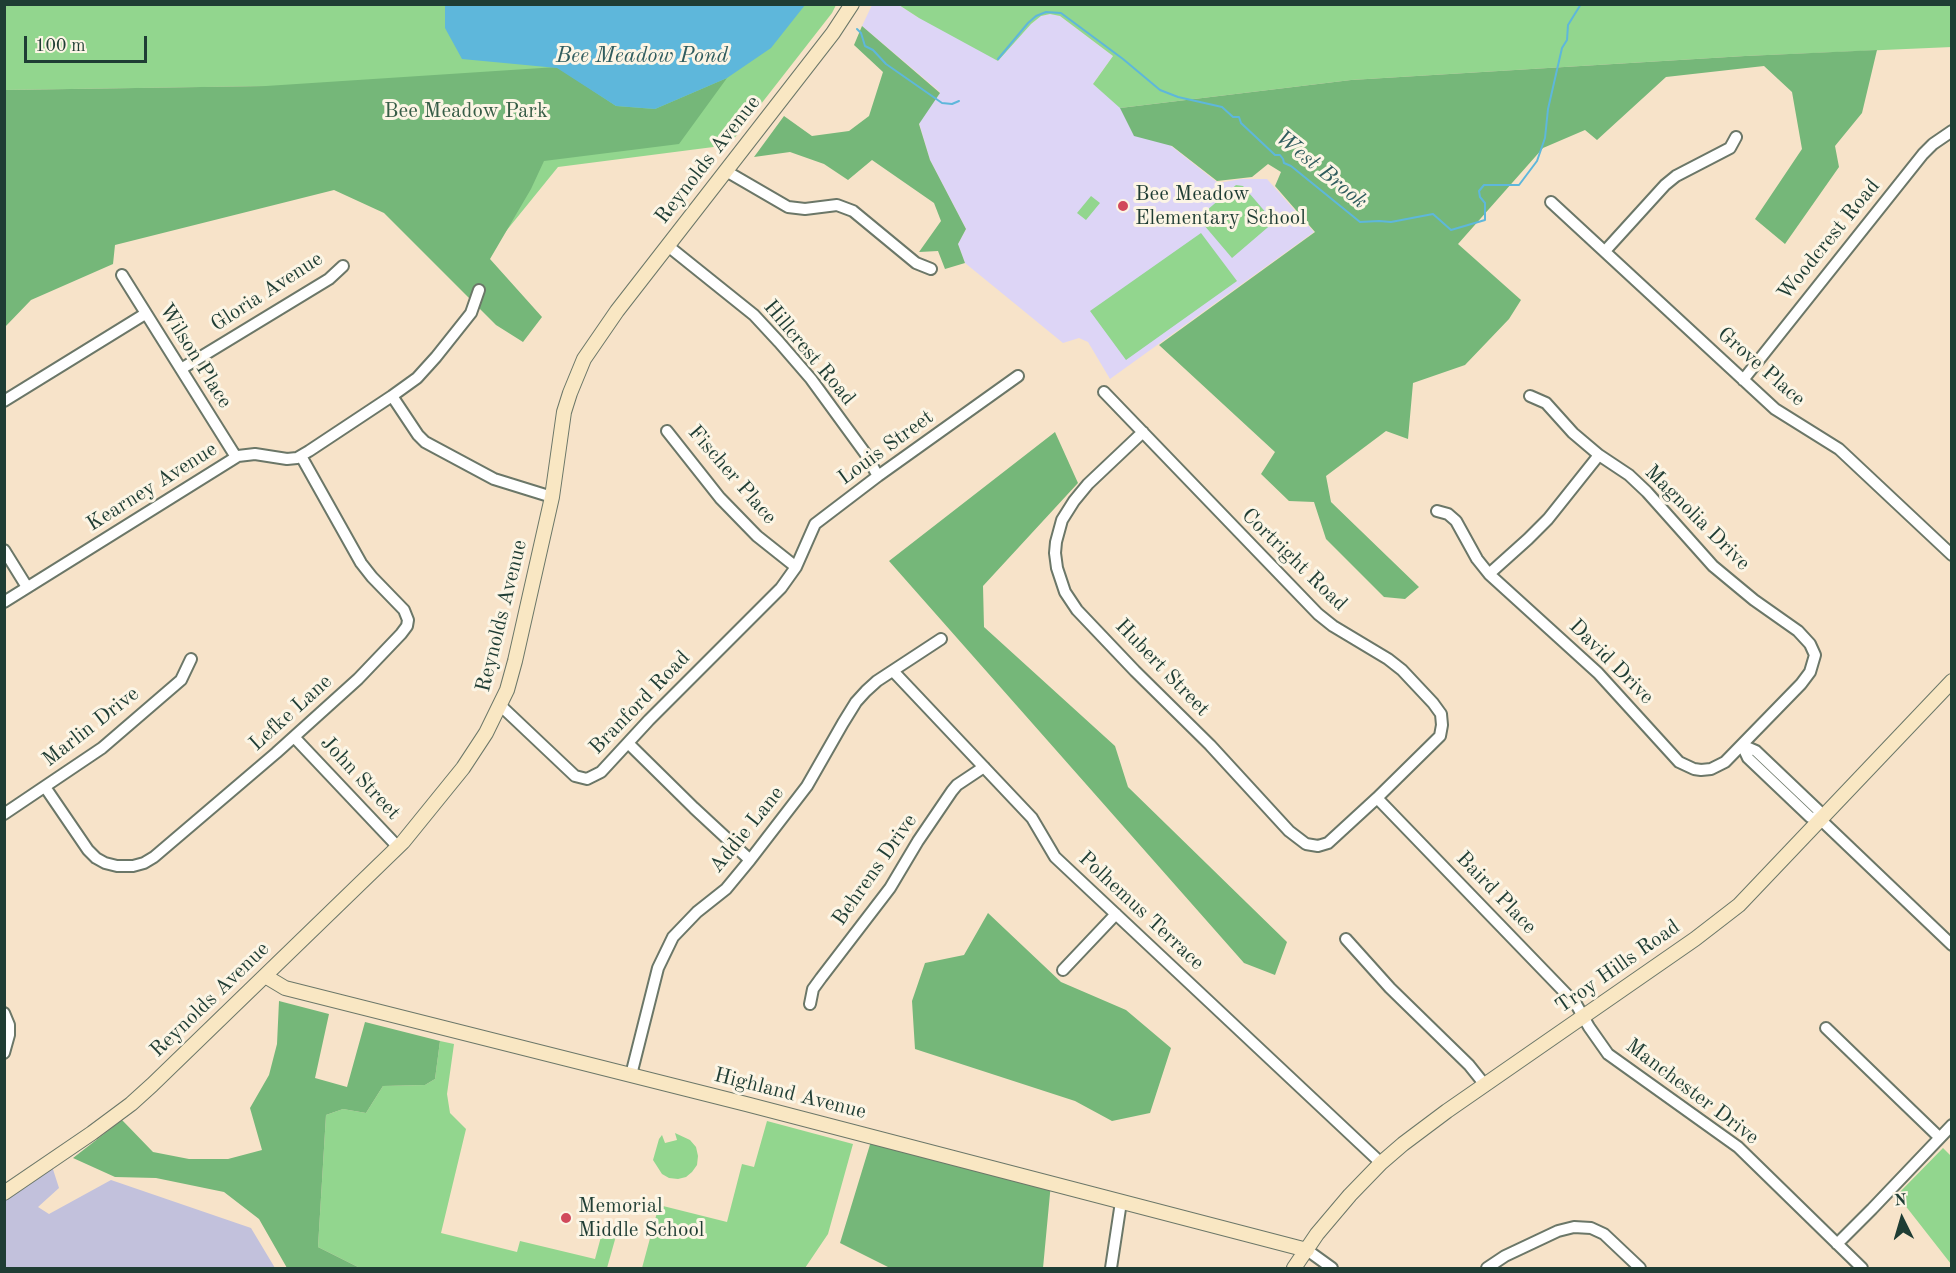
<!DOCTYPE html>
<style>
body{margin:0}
#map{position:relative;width:1956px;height:1273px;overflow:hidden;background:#f7e3c9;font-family:"Old Standard TT",serif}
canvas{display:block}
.frame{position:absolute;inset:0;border:6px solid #1f3d34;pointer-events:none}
.north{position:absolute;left:1872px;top:1189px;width:60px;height:60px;-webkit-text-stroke:4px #fcf5e5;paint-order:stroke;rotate:355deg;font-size:16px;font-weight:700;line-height:24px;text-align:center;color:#1f3d34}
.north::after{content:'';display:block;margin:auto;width:21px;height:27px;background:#1f3d34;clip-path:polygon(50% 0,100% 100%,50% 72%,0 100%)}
.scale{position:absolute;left:24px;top:36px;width:123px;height:27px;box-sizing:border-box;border:3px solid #1f3d34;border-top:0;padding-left:8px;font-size:18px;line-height:21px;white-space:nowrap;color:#1f3d34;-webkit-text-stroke:4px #fcf5e5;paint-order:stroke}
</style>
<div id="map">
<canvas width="1956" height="1273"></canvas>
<div class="frame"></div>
<div class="north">N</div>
<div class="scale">100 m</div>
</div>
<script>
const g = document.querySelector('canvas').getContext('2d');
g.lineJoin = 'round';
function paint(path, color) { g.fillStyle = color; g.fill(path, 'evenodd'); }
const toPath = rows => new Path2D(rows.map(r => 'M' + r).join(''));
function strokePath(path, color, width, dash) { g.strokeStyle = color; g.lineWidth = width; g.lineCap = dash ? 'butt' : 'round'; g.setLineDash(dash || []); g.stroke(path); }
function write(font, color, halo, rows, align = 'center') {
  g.font = font + ' "Old Standard TT",serif'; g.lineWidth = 6; g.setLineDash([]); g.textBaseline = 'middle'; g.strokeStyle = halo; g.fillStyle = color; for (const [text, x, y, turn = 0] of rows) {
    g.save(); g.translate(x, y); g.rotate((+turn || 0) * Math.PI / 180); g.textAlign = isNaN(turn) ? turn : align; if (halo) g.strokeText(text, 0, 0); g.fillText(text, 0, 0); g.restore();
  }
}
paint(toPath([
 [872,5,899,5,919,18,1031,24,1041,16,1050,14,1060,16,1113,56,1093,84,1218,183,1242,179,1267,179,1314,232,1110,379,1088,342,1079,338,1063,343,965,263,958,244,966,229,930,160,919,123,940,92,862,26]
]), '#ddd5f6');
paint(toPath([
 [50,1160,59,1188,38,1207,49,1214,111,1180,251,1228,275,1268,5,1268,5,1190]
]), '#c2c1dc');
paint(toPath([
 [1951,4,1952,47,1745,56,1351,80,1120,108,1093,84,1113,56,1060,16,1050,14,1041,16,1031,24,998,61,919,18,899,5],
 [4,5,836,5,832,13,729,145,558,167,481,262,270,86,5,90],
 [1236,185,1243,186,1274,222,1232,258,1198,218],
 [1091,196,1100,203,1086,220,1077,213],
 [1201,233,1237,281,1126,360,1090,311],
 [440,1041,454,1044,447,1094,450,1113,466,1129,441,1233,517,1252,520,1241,595,1259,602,1233,616,1236,607,1268,360,1268,318,1247,326,1115,343,1109,366,1113,383,1086,425,1085,435,1079],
 [767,1121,853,1144,828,1234,805,1268,642,1268,659,1205,727,1222,742,1164,754,1167],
 [675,1133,690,1140,696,1147,698,1156,697,1165,692,1172,686,1177,678,1179,669,1178,662,1174,653,1160,659,1139,662,1135,665,1143,677,1140],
 [1943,1148,1951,1156,1951,1264,1897,1195]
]), '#92d68e');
paint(toPath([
 [862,26,940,93,919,124,930,160,966,229,958,244,965,263,945,269,938,251,919,252,941,221,934,203,872,160,848,180,824,164,790,152,754,157,784,116,812,136,849,131,869,116,883,72,854,45],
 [1877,50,1862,113,1835,146,1839,167,1785,244,1755,219,1802,149,1792,92,1764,66,1666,77,1597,140,1585,130,1543,148,1458,244,1521,300,1509,319,1465,365,1413,383,1408,439,1386,431,1326,476,1331,502,1419,587,1405,599,1384,597,1326,539,1314,502,1289,501,1261,474,1275,452,1159,345,1315,232,1275,186,1281,172,1268,164,1252,177,1217,181,1172,146,1134,136,1120,108,1351,80,1745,56],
 [557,67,616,106,655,109,727,78,679,144,544,161,531,189,490,259,542,317,523,342,496,325,384,213,334,190,115,245,113,264,31,300,5,327,5,90,266,86],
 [1055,432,1078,483,983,586,984,627,1115,746,1128,787,1287,942,1275,975,1244,963,889,561],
 [988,913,1061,982,1126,1010,1171,1048,1150,1113,1112,1121,1075,1101,915,1049,912,1001,925,963,964,955],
 [279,1001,329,1014,315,1078,347,1087,365,1022,440,1041,435,1079,425,1085,383,1086,366,1113,343,1109,326,1115,318,1247,360,1268,287,1268,259,1219,224,1192,156,1178,115,1177,73,1158,122,1120,153,1152,189,1159,228,1159,262,1150,250,1108,269,1075,277,1044],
 [872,1138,1051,1183,1043,1268,890,1268,840,1243]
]), '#75b779');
paint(toPath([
 [445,5,445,4,805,5,771,48,727,78,655,109,616,106,557,68,462,59,445,28]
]), '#5eb7db');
strokePath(toPath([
 [857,29,861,33,865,46,873,50,886,64,942,103,952,104,959,101],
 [998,59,1028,23,1036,16,1046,12,1061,13,1123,59,1160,90,1178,97,1222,107,1233,117,1239,117,1241,123,1275,155,1280,155,1283,159,1284,163,1291,166,1360,222,1379,221,1391,222,1433,214,1451,230,1485,220,1485,203,1480,197,1479,191,1484,185,1519,185,1537,161,1545,138,1548,109,1562,48,1567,40,1568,25,1581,4]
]), '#5eb7db', 2);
const street = toPath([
 [726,171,788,207,805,209,837,205,853,211,916,263,931,269],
 [1551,202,1775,409,1839,449,1952,555],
 [668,246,754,315,779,342,811,379,865,453,878,476],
 [1605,251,1665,185,1676,176,1730,148,1736,137],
 [122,275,236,457],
 [181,369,329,279,343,266],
 [1743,380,1923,154,1933,144,1952,131],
 [1104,392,1318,614,1333,626,1388,659,1402,670,1433,703,1441,714,1442,725,1440,736,1377,798,1328,843,1318,846,1306,844,1289,831,1210,745,1135,671,1077,610,1065,592,1057,568,1055,553,1056,542,1062,520,1074,501,1088,484,1143,432],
 [392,396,418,435,425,442,494,479,552,497],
 [4,401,145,314],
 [667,431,720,498,757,536,796,567],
 [1437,511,1448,514,1456,521,1477,559,1489,574,1598,673,1679,762,1694,769,1701,770,1711,769,1725,762,1801,684,1810,672,1815,655,1810,644,1798,631,1754,600,1713,566,1647,492,1629,475,1599,455],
 [4,550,27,587],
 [1489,574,1528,539,1548,519,1599,455,1573,433,1546,403,1530,396],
 [4,602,238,456,255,454,287,459,297,458,309,451,392,396,417,378,436,357,471,313,479,290],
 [893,671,1032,818,1055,857,1381,1163],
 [501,706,575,776,587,779,601,772,649,720,781,588,796,567,815,524,878,476,1018,376],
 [294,737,398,847],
 [628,743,694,808,750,860],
 [1742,745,1756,751,1818,810,1821,820,1952,945],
 [1742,745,1748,758,1810,817,1821,820],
 [45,787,88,850,96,858,105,863,117,866,133,866,144,863,154,857,276,753,358,679,401,634,407,626,408,620,404,610,372,577,361,563,301,456],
 [1377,798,1576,1004,1589,1027,1608,1054,1738,1147,1862,1268],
 [4,814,102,748,181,680,191,659],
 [1346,939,1390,988,1469,1065,1485,1085],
 [1063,970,1116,914],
 [810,1004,813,989,821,978,890,888,918,841,952,791,957,785,984,767],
 [4,1013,9,1025,9,1035,4,1053],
 [1826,1028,1939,1137],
 [631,1075,658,968,673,937,697,912,726,889,750,860,807,786,843,723,856,702,866,691,877,681,941,639],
 [1837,1244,1872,1209,1952,1125],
 [1307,1250,1332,1268],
 [1111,1268,1121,1202],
 [1487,1268,1505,1256,1558,1231,1574,1227,1591,1228,1604,1234,1640,1268]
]);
const secondary = toPath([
 [265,976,285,988,746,1104,1307,1250],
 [4,1193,92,1133,131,1104,152,1085,403,842,463,768,486,733,507,690,515,661,552,497,564,412,570,393,584,359,617,311,833,33,852,4],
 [1294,1268,1317,1234,1350,1195,1381,1163,1403,1144,1447,1111,1695,939,1739,905,1952,681]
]);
strokePath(street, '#6b7768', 14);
strokePath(secondary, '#6b7768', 16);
strokePath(street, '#fff', 10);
strokePath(secondary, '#f9e7c3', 14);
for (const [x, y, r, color] of [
 [1123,206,6,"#d1495b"],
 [566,1218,6,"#d1495b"]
]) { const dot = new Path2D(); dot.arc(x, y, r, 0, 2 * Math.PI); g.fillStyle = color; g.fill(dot); strokePath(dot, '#fcf5e5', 2); }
write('21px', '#365c46', '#fcf5e5', [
 ["Bee Meadow Park",466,111]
]);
write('21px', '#1f3d34', '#fcf5e5', [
 ["Reynolds Avenue",708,160,-52],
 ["Woodcrest Road",1829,240,-51],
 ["Gloria Avenue",267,292,-33],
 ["Hillcrest Road",809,353,50],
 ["Wilson Place",195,356,58],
 ["Grove Place",1761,367,41],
 ["Louis Street",886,448,-36],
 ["Fischer Place",732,475,49],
 ["Kearney Avenue",152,487,-32],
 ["Magnolia Drive",1697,518,45],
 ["Cortright Road",1294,560,44],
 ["Reynolds Avenue",502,616,-76],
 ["David Drive",1611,662,45],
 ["Hubert Street",1162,668,46],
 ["Branford Road",640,703,-46],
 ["Lefke Lane",291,713,-42],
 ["Marlin Drive",91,727,-38],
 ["John Street",360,778,47],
 ["Addie Lane",747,830,-51],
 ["Behrens Drive",875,870,-55],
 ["Baird Place",1496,893,46],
 ["Polhemus Terrace",1141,911,43],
 ["Troy Hills Road",1618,967,-35],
 ["Reynolds Avenue",210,1000,-44],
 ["Manchester Drive",1692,1092,37],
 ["Highland Avenue",790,1094,14]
]);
write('21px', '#1f3d34', '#fcf5e5', [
 ["Bee Meadow",1135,194],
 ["Elementary School",1135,218],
 ["Memorial",578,1206],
 ["Middle School",578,1230]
], 'left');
write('italic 22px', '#2f5c5e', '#fcf5e5', [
 ["Bee Meadow Pond",642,56],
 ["West Brook",1321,170,39]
]);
</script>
